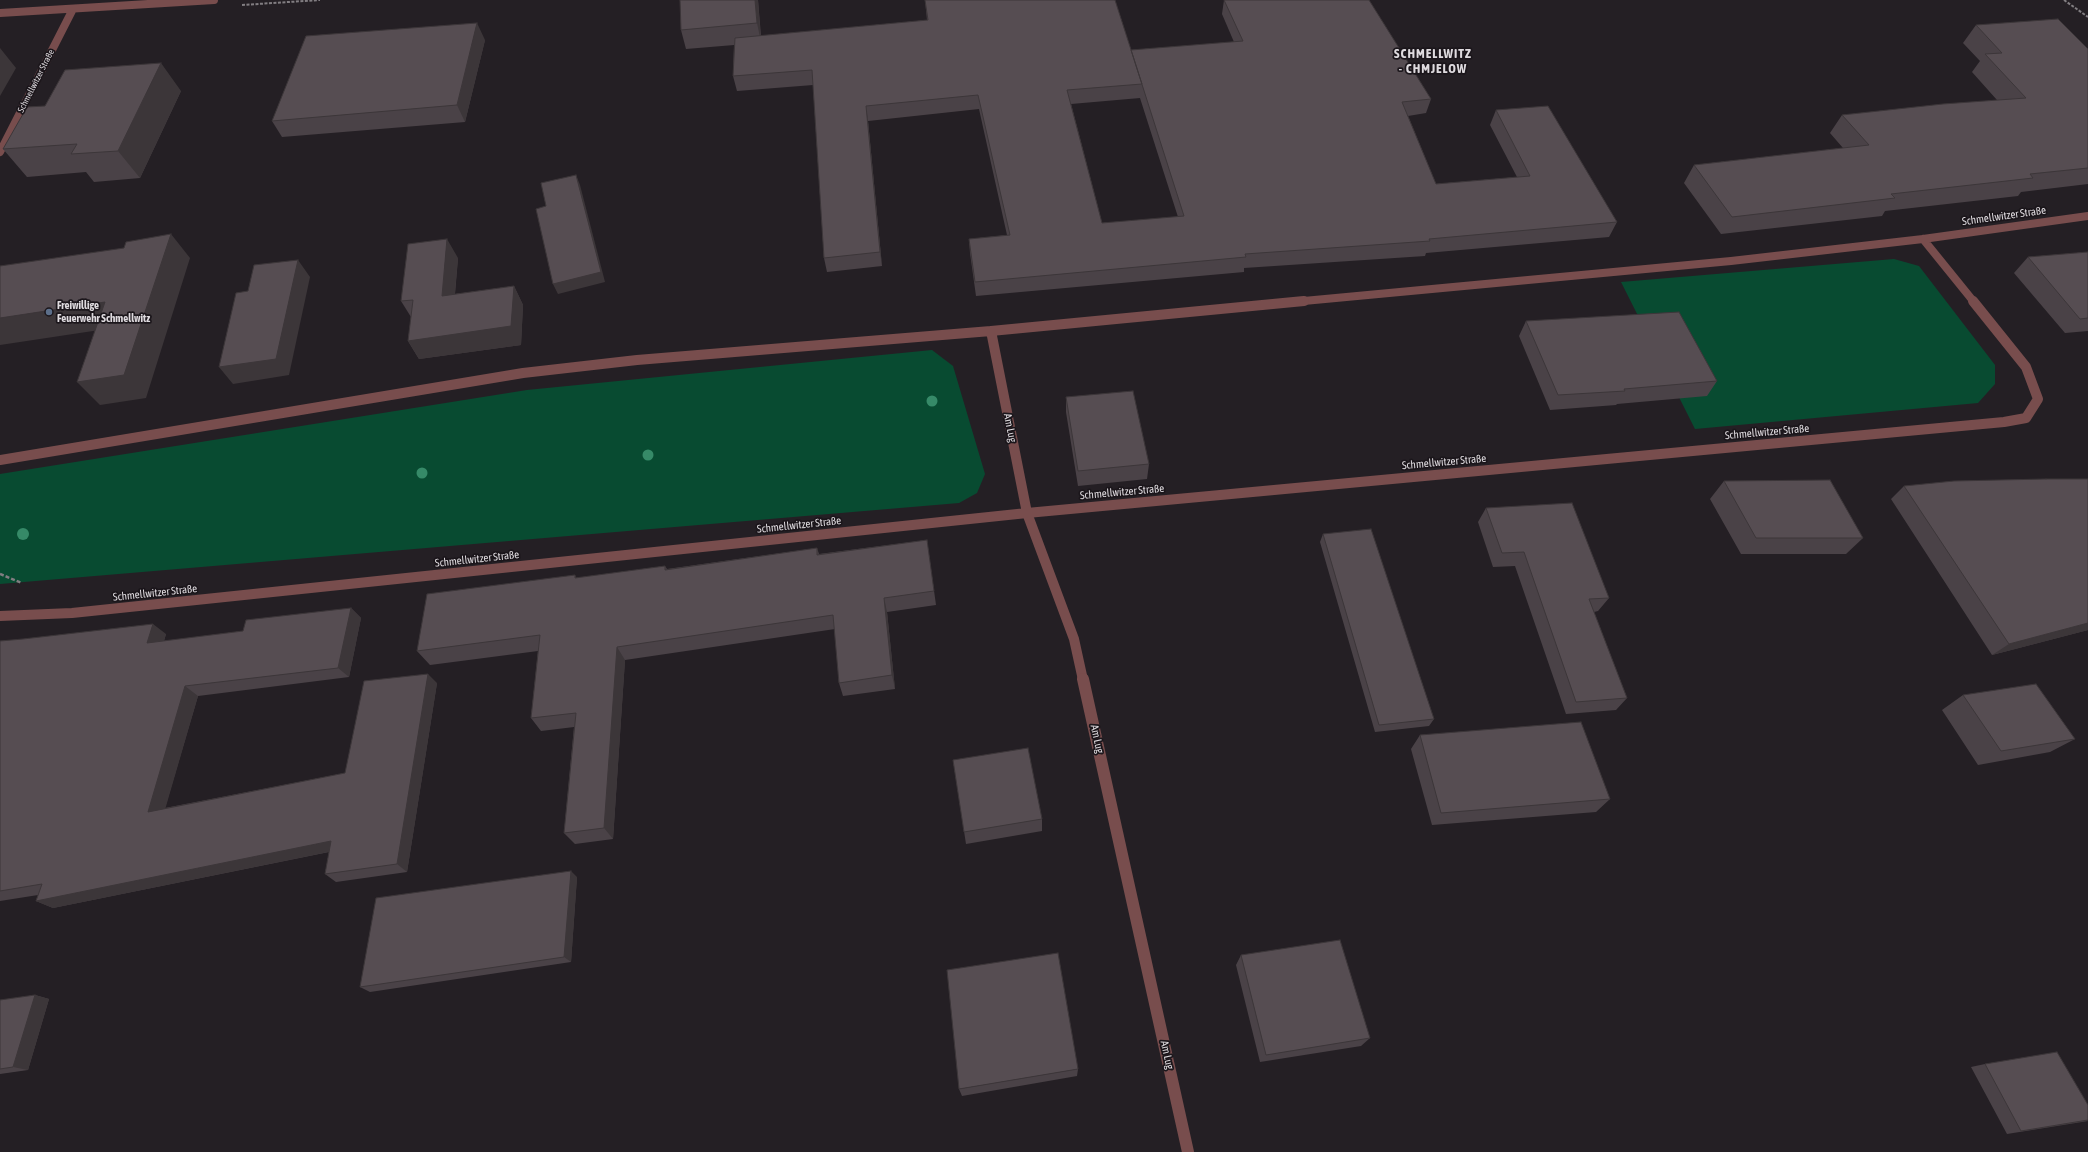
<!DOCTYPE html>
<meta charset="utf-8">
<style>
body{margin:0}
canvas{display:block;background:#241f24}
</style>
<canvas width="2088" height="1152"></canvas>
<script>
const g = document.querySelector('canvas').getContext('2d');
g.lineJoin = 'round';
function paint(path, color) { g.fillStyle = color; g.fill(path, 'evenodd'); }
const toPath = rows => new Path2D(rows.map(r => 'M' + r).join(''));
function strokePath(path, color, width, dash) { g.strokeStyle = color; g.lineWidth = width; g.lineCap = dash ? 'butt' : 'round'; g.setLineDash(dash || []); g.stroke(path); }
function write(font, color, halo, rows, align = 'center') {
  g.font = font + ' "Asap Condensed",sans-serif'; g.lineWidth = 3.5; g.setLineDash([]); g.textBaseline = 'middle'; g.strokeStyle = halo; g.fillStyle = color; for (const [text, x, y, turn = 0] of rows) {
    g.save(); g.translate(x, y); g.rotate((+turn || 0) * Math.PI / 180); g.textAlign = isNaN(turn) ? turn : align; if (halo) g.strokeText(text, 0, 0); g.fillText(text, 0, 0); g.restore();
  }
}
paint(toPath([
 [1894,259,1919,266,1995,365,1995,384,1978,403,1695,429,1621,282],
 [932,350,953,366,985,474,977,493,959,503,0,584,0,474,527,390]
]), '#084b31');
strokePath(toPath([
 [2064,0,2088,17],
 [242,5,320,0]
]), '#817d81', 2, [3, 1.5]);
strokePath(toPath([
 [0,574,22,583]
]), '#817d81', 2.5, [4, 2]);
strokePath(toPath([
 [0,13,214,0],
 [0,152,73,9],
 [1923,239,1974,302],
 [1293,302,1731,261,1923,239,2088,216]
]), '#784d4d', 8);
strokePath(toPath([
 [991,331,1027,513,1074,639,1083,680],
 [0,460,523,373,637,360,991,331,1304,301],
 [0,616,72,613,1027,513,2004,422,2026,418,2038,399,2026,367,1973,301]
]), '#784d4d', 10);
strokePath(toPath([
 [1083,679,1188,1152]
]), '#784d4d', 12);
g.fillStyle = '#368a68';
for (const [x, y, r] of [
 [932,401,5.5],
 [648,455,5.5],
 [422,473,5.5],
 [23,534,6]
]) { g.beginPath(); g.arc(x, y, r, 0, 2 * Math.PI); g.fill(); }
paint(toPath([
 [758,0,761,36,927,20,925,0,1115,0,1131,50,1234,42,1222,14,1224,0,1431,99,1426,113,1408,116,1436,184,1517,177,1490,125,1496,110,1617,222,1609,237,1426,253,1425,256,1244,268,1244,272,976,296,970,253,969,239,1007,235,979,109,868,121,882,266,827,272,824,258,813,85,737,91,733,76,734,45,686,49,681,30],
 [1140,98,1178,217,1102,223,1071,104],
 [1976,25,2088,49,2088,184,2021,192,2018,196,1885,211,1882,216,1721,234,1684,183,1694,165,1843,148,1830,133,1842,115,1997,100,1972,72,1980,61,1963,43],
 [485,40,465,122,282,137,272,121],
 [181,91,140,178,94,182,86,172,27,177,3,149,45,106],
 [2088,252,2088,331,2065,333,2014,273,2028,257],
 [458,258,455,294,514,286,523,305,521,345,419,359,408,341,411,317,401,301],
 [1526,321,1717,381,1707,396,1617,404,1616,405,1550,410,1519,336],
 [1066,397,1149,464,1147,479,1078,486,1066,412],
 [2088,479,2088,630,1992,655,1891,499,1904,486],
 [1724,481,1863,538,1846,554,1741,554,1710,499],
 [1486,508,1609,598,1598,611,1594,612,1627,698,1616,710,1566,714,1515,566,1493,567,1478,522],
 [1323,534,1434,719,1429,726,1375,732,1320,542],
 [927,540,936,605,887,612,895,689,843,696,839,683,835,629,625,660,613,839,575,844,564,833,574,727,541,731,531,718,538,651,430,665,417,651,575,575,576,578,665,566,667,569,817,548,819,554],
 [351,608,361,618,349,677,198,696,165,808,345,773,437,683,407,872,336,882,325,874,329,852,53,908,36,901,38,895,0,901,0,641,166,634,164,641,243,631],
 [1963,695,2075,739,2050,752,1978,765,1942,710],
 [1420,735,1610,799,1596,812,1432,825,1411,749],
 [953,760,1042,819,1042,831,966,844],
 [577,877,571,962,370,992,360,987],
 [1241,955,1370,1038,1361,1046,1260,1062,1236,965],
 [35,995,49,999,28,1070,0,1074,0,1000],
 [1985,1064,2088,1121,2007,1134,1971,1067],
 [1078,1069,1077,1076,962,1096,959,1089]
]), '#4a4247');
paint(toPath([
 [755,0,758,0,761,42,757,23],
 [477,23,485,40,465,122,457,105],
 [0,48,16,68,0,96],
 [161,63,181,91,140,178,118,151],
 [866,106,868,121,882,266,880,252],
 [576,175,580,185,605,282,558,294,553,284],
 [171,234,190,258,146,398,100,405,77,382],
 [447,239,458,258,453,314,442,296],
 [298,260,310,277,289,375,233,384,219,367],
 [514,286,523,305,521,345,419,359,408,341],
 [105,302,126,326,0,345,0,318],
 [884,598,887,612,895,689,892,675],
 [351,608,361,618,349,677,338,668],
 [2088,623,2088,630,1992,655,2009,644],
 [153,624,166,634,160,653,147,643],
 [617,647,625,660,613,839,604,828],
 [428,674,437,683,407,872,397,864],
 [185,686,198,696,162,820,148,812],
 [331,841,343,849,53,908,36,901],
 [571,871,577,877,571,962,564,957],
 [35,995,49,999,28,1070,13,1067]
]), '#3c3639');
const building = toPath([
 [680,0,755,0,757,23,681,30,680,0],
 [925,0,1115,0,1142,84,1067,90,1102,223,1184,216,1131,50,1243,41,1224,0,1369,0,1431,99,1402,102,1436,184,1530,176,1496,110,1548,106,1617,222,1429,239,1430,241,1245,254,1246,257,975,282,969,239,1010,235,978,95,866,106,880,252,824,258,812,70,733,76,735,38,928,20,925,0],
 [2058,19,2088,49,2088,168,2030,174,2033,178,1891,194,1895,198,1732,217,1694,165,1869,145,1842,115,1943,104,2026,98,1985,54,2002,53,1976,25,2058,19],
 [477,23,457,105,272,121,306,36,477,23],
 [161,63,118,151,71,154,77,144,3,149,27,107,45,106,65,70,161,63],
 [576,175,601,272,553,284,536,209,546,206,541,183,576,175],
 [171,234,124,375,77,382,105,302,0,318,0,266,124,248,126,242,171,234],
 [447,239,442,296,514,286,511,326,408,341,413,300,401,301,408,244,447,239],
 [2088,252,2088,318,2080,319,2028,257,2088,252],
 [298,260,276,359,219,367,236,293,248,291,254,265,298,260],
 [1679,312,1717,381,1624,389,1625,391,1558,395,1526,321,1679,312],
 [1133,391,1149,464,1078,471,1066,397,1133,391],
 [2046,479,2088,479,2088,623,2009,644,1904,486,1954,481,2046,479],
 [1830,480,1863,538,1756,538,1724,481,1830,480],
 [1572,503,1609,598,1589,599,1627,698,1576,702,1524,552,1502,553,1486,508,1572,503],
 [1371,529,1434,719,1379,725,1323,534,1371,529],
 [927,540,934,591,884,598,892,675,839,683,833,615,617,647,604,828,564,833,576,713,531,718,540,635,417,651,427,594,575,575,575,578,665,566,665,570,817,548,817,555,927,540],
 [351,608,338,668,185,686,148,812,345,773,364,681,428,674,397,864,325,874,331,841,36,901,42,884,0,891,0,641,23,639,153,624,147,643,243,631,246,620,351,608],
 [2036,684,2075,739,2001,751,1963,695,2036,684],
 [1581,722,1610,799,1441,813,1420,735,1581,722],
 [1028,748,1042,819,964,832,953,760,1028,748],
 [571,871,564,957,360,987,376,898,571,871],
 [1340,940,1370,1038,1266,1055,1241,955,1340,940],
 [1058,953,1078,1069,959,1089,947,970,1058,953],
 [35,995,13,1067,0,1069,0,1000,35,995],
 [2057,1052,2088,1105,2088,1120,2021,1131,1985,1064,2057,1052]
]);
paint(building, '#564d52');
strokePath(building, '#3c3639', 1);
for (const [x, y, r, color] of [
 [49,312,4,"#5c6f8a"]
]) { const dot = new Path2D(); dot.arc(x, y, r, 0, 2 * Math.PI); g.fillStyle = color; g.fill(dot); strokePath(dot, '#1b161b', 1.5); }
write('9px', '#dfdbdf', '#1b161b', [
 ["Schmellwitzer Straße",36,81,-63]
]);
write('11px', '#dfdbdf', '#1b161b', [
 ["Schmellwitzer Straße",2004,216,-8],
 ["Am Lug",1010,428,79],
 ["Schmellwitzer Straße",1767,432,-5],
 ["Schmellwitzer Straße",1444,462,-5],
 ["Schmellwitzer Straße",1122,492,-5],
 ["Schmellwitzer Straße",799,525,-6],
 ["Schmellwitzer Straße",477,559,-6],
 ["Schmellwitzer Straße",155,593,-6],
 ["Am Lug",1097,739,78],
 ["Am Lug",1167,1055,78]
]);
write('bold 11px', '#dfdbdf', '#1b161b', [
 ["Freiwillige",57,306],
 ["Feuerwehr Schmellwitz",57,319]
], 'left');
g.letterSpacing = '1px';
write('bold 13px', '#dfdbdf', '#1b161b', [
 ["SCHMELLWITZ",1433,54],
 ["- CHMJELOW",1433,69]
]);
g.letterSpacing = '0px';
</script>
